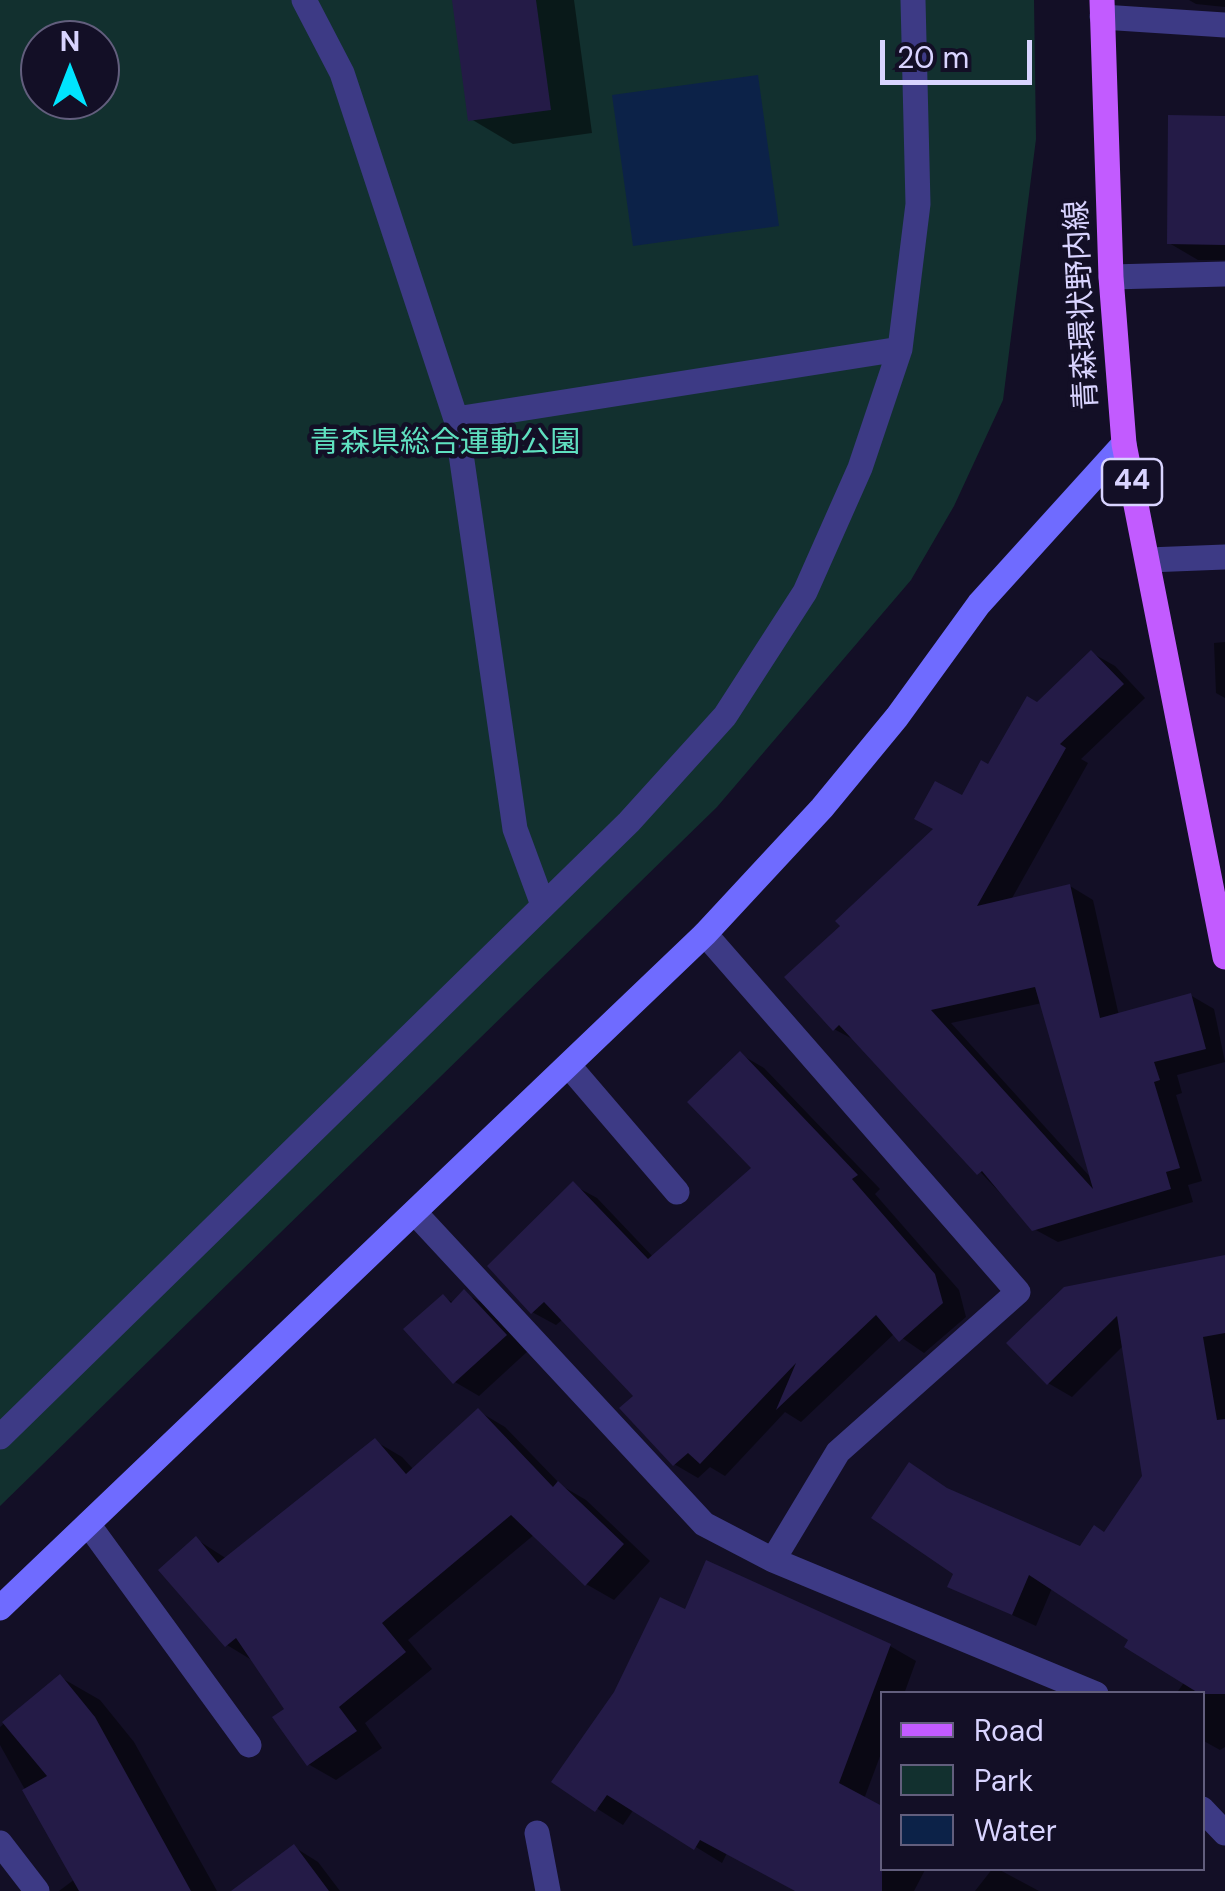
<!DOCTYPE html>
<meta charset="utf-8">
<style>
body{margin:0}
#map{position:relative;width:1225px;height:1891px;overflow:hidden;background:#130f26;font-family:"DM Sans",sans-serif}
canvas{display:block}
.legend{position:absolute;left:880px;top:1691px;width:325px;height:180px;box-sizing:border-box;background:#130f26;border:2px solid #625e7d;margin:0;padding:12px 18px;list-style:none;font-size:30px;color:#d9d4ff}
.legend li{display:flex;align-items:center;gap:20px;height:50px}
.legend b{width:50px;border:2px solid #625e7d}
.north{position:absolute;left:20px;top:20px;width:100px;height:100px;box-sizing:border-box;background:#130f26;border:2px solid #625e7d;border-radius:50%;rotate:0deg;font-size:28px;font-weight:700;line-height:40px;text-align:center;color:#d9d4ff}
.north::after{content:'';display:block;margin:auto;width:35px;height:45px;background:#00e5ff;clip-path:polygon(50% 0,100% 100%,50% 72%,0 100%)}
.scale{position:absolute;left:880px;top:40px;width:152px;height:45px;box-sizing:border-box;border:5px solid #d9d4ff;border-top:0;padding-left:12px;font-size:30px;line-height:35px;white-space:nowrap;color:#d9d4ff;-webkit-text-stroke:8px #130f26;paint-order:stroke}
</style>
<div id="map">
<canvas width="1225" height="1891"></canvas>
<ul class="legend">
<li><b style="height:12px;background:#c25bff"></b>Road</li>
<li><b style="height:28px;background:#12302f"></b>Park</li>
<li><b style="height:28px;background:#0c2248"></b>Water</li>
</ul>
<div class="north">N</div>
<div class="scale">20 m</div>
</div>
<script>
const g = document.querySelector('canvas').getContext('2d');
g.lineJoin = 'round';
function paint(path, color) { g.fillStyle = color; g.fill(path, 'evenodd'); }
const toPath = rows => new Path2D(rows.map(r => 'M' + r).join(''));
function strokePath(path, color, width, dash) { g.strokeStyle = color; g.lineWidth = width; g.lineCap = dash ? 'butt' : 'round'; g.setLineDash(dash || []); g.stroke(path); }
function write(font, color, halo, rows, align = 'center') {
  g.font = font + ' "DM Sans","Noto Sans JP",sans-serif'; g.lineWidth = 9; g.setLineDash([]); g.textBaseline = 'middle'; g.strokeStyle = halo; g.fillStyle = color; for (const [text, x, y, turn = 0] of rows) {
    g.save(); g.translate(x, y); g.rotate((+turn || 0) * Math.PI / 180); g.textAlign = isNaN(turn) ? turn : align; if (halo) g.strokeText(text, 0, 0); g.fillText(text, 0, 0); g.restore();
  }
}
paint(toPath([
 [0,0,1034,0,1036,139,1003,400,954,506,911,580,717,807,0,1506],
 [40,40,100,40,100,100,40,100]
]), '#12302f');
paint(toPath([
 [758,75,779,226,633,246,612,95]
]), '#0c2248');
paint(toPath([
 [454,0,574,0,592,133,513,144,471,119],
 [1189,0,1225,0,1225,7,1196,4],
 [1225,118,1225,260,1198,260,1169,243],
 [1225,642,1225,698,1216,693,1214,643],
 [1092,653,1115,666,1145,698,1081,759,1088,763,1011,900,1070,886,1093,900,1119,1016,1190,995,1214,1009,1225,1062,1177,1075,1182,1093,1176,1095,1202,1181,1188,1185,1193,1202,1058,1242,1034,1229,858,1042,834,1029,844,927,937,829,1037,705],
 [1042,1003,1093,1180,951,1023],
 [740,1054,764,1068,880,1189,875,1194,959,1290,966,1317,924,1353,895,1333,801,1422,785,1412,725,1476,710,1467,698,1478,674,1464,637,1396,563,1319,556,1325,532,1312,573,1185,597,1198,654,1258,755,1168],
 [1225,1257,1225,1747,1220,1750,1202,1740,1202,1694,1176,1694,1185,1681,1132,1640,1052,1588,1036,1626,950,1586,956,1573,957,1496,1081,1549,1105,1535,1145,1476,1124,1345,1072,1397,1048,1383,1009,1343],
 [464,1293,488,1306,529,1350,479,1396,455,1382,443,1297,454,1303],
 [478,1411,505,1427,562,1486,586,1500,650,1561,614,1600,586,1584,535,1534,408,1640,432,1669,365,1723,382,1748,336,1780,308,1764,288,1709,255,1662,227,1645,196,1539,227,1559,375,1441,402,1457,414,1470],
 [686,1612,890,1646,916,1661,904,1694,882,1694,882,1751,864,1799,882,1809,882,1868,926,1868,914,1891,798,1891,727,1853,722,1863,634,1809,623,1825,555,1782],
 [60,1677,100,1700,134,1742,217,1891,59,1891,75,1879,0,1745,0,1727],
 [294,1847,318,1862,340,1891,236,1891],
 [993,1868,996,1868,1039,1891,975,1891]
]), '#0007');
paint(toPath([
 [452,0,536,0,551,110,468,121],
 [1168,115,1225,116,1225,245,1167,244],
 [1091,650,1124,684,1060,744,1066,748,977,906,1070,884,1100,1018,1191,993,1206,1049,1154,1062,1160,1080,1154,1082,1180,1168,1166,1172,1171,1189,1032,1231,982,1171,977,1175,839,1025,833,1031,784,977,840,926,835,921,933,829,914,819,935,781,962,795,981,760,988,764,1027,696,1037,702],
 [1035,987,1093,1189,931,1010],
 [740,1051,858,1175,852,1179,935,1274,943,1303,899,1342,876,1315,776,1410,796,1363,700,1464,688,1453,673,1466,619,1408,633,1396,544,1302,531,1314,487,1266,573,1181,648,1259,751,1168,687,1102],
 [1225,1255,1225,1333,1203,1337,1217,1420,1225,1419,1225,1694,1200,1694,1124,1647,1128,1640,1029,1575,1012,1615,947,1587,953,1574,871,1518,909,1462,947,1488,1080,1546,1094,1525,1104,1532,1142,1476,1117,1316,1047,1385,1006,1343,1064,1287],
 [464,1289,507,1335,453,1384,403,1329,443,1294,451,1303],
 [478,1408,553,1487,558,1481,624,1544,585,1586,511,1515,382,1623,406,1652,339,1707,357,1731,307,1766,272,1717,284,1709,236,1638,225,1647,158,1570,196,1536,218,1563,375,1438,406,1474],
 [706,1560,891,1644,839,1783,882,1806,882,1891,795,1891,700,1840,694,1850,607,1795,595,1812,551,1782,614,1692,660,1597,685,1609],
 [60,1674,95,1717,191,1891,79,1891,22,1790,47,1776,2,1722],
 [294,1844,329,1891,231,1891]
]), '#241b47');
strokePath(toPath([
 [304,0,342,73,456,419,515,829,543,905],
 [1102,17,1225,25],
 [456,419,900,349],
 [569,1066,677,1192],
 [0,1437,629,822,725,716,805,592,860,468,900,349,918,204,913,0],
 [88,1524,249,1745],
 [537,1833,548,1891],
 [0,1843,37,1891]
]), '#3d3a85', 25);
strokePath(toPath([
 [1111,277,1225,274],
 [1148,560,1225,557],
 [705,934,1018,1292,838,1452,773,1560],
 [416,1214,704,1524,773,1560,1096,1694],
 [1202,1809,1225,1833]
]), '#3d3a85', 25);
strokePath(toPath([
 [0,1608,705,934,822,808,897,717,979,604,1124,444]
]), '#6f6bff', 25);
strokePath(toPath([
 [1102,0,1111,277,1124,444,1225,957]
]), '#c25bff', 25);
for (const [x, y, w] of [
 [1132,482,60]
]) { const box = new Path2D(); box.roundRect(x - w / 2, y - 23, w, 46, 8); g.fillStyle = '#130f26'; g.fill(box); strokePath(box, '#d9d4ff', 2.5); }
write('bold 28px', '#d9d4ff', null, [
 ["44",1132,482]
]);
write('30px', '#d9d4ff', '#130f26', [
 ["青森環状野内線",1083,305,-93]
]);
write('30px', '#5fe0c0', '#130f26', [
 ["青森県総合運動公園",445,444]
]);
</script>
